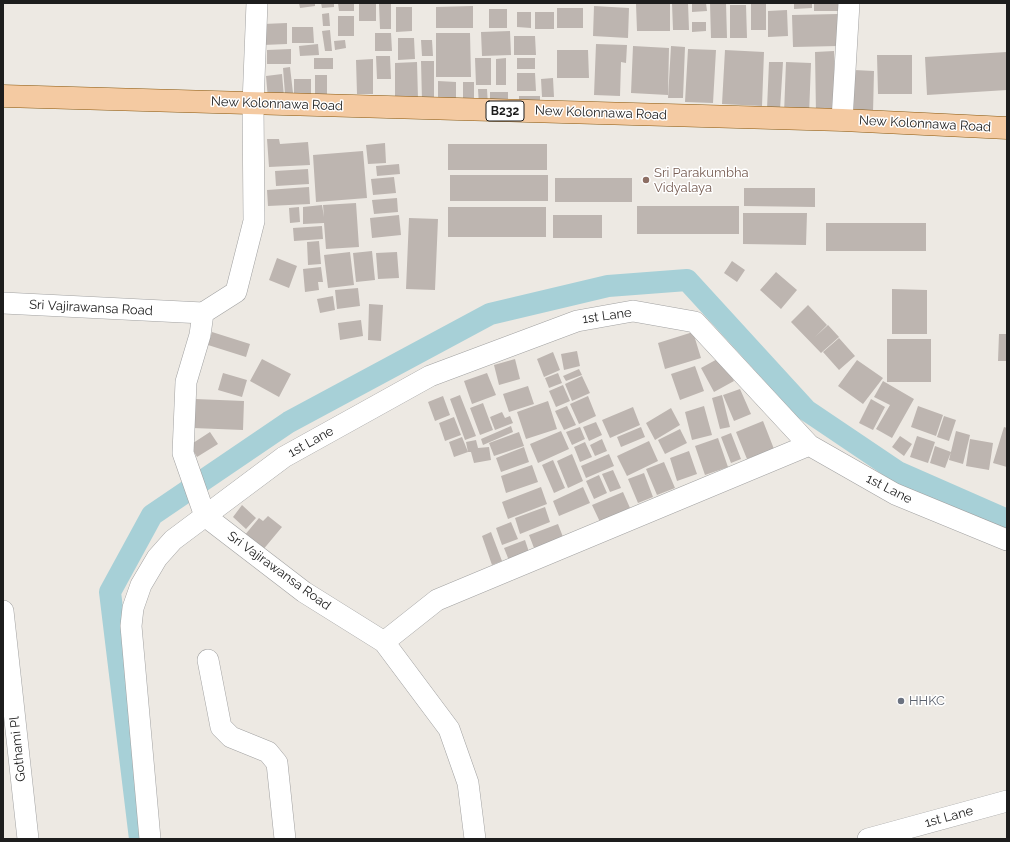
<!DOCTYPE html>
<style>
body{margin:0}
#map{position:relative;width:1010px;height:842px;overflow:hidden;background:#ede9e3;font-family:Raleway,sans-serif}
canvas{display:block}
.frame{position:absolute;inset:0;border:4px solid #1d1d1d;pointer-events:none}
</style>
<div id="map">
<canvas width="1010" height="842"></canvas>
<div class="frame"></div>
</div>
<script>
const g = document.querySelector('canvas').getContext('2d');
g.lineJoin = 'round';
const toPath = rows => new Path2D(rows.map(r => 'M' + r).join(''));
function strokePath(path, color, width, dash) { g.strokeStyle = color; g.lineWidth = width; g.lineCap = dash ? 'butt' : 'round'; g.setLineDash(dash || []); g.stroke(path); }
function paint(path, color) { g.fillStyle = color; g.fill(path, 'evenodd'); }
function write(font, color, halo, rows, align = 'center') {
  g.font = font + ' Raleway,sans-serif'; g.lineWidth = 3; g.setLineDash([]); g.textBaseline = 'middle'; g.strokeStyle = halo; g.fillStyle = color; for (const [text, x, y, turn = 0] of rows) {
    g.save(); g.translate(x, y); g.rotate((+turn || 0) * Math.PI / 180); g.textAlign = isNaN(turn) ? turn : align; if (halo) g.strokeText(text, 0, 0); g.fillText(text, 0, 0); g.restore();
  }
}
strokePath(toPath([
 [140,839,110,592,152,515,289,422,490,314,608,286,687,280,806,410,898,472,1007,520]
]), '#a7d0d7', 22);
paint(toPath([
 [299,3,315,3,315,6,300,8],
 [321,3,334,3,334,7,322,8],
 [338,3,354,3,354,11,339,11],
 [359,3,376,3,376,21,359,21],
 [670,3,670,31,637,31,636,4],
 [672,3,688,3,689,30,673,30],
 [692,3,706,3,707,11,692,12],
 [710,3,726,3,727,38,711,38],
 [751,3,766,3,766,30,751,30],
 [794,3,812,3,812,8,794,9],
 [814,3,839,3,839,11,814,11],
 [379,4,391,4,391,29,380,29],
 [730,5,746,5,747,38,730,38],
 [473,6,473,28,436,28,436,7],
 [594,6,629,8,628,38,593,36],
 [396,7,412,7,412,31,396,32],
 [557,8,583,8,583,28,557,28],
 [489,9,507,9,507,28,489,28],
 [787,10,788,36,768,37,768,11],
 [517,12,531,12,531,28,517,27],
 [535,12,554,12,554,29,535,29],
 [329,13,330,26,323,26,322,14],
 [838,14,838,46,793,47,792,15],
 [338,16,354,16,354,36,338,36],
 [692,22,706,22,706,31,692,32],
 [287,23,287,44,263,45,263,24],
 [292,27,313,27,314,43,292,43],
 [330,30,332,51,325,51,322,31],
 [510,31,511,55,482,56,481,32],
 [375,33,391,33,392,51,375,51],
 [436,33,470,33,471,77,436,77],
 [514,36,535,36,536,55,514,55],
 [398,38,414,38,415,59,398,60],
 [345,40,346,48,335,50,334,41],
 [421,40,432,40,433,56,422,56],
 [318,44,319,55,300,56,299,46],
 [596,44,627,45,626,63,621,62,620,96,594,95],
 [633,46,669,48,668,95,631,93],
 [671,46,685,47,683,98,668,98],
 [291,49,291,64,267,64,267,50],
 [688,49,716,50,713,103,685,102],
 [557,50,588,50,589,78,557,78],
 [725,50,764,52,762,106,722,104],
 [834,51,836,114,816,114,815,52],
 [1007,52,1007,90,927,95,925,57],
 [877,55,912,55,912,94,878,94],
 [376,56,390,56,391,79,377,79],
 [314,58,333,58,333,69,314,69],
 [475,58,491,58,491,85,476,85],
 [506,58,506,85,496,85,496,59],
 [517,58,535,58,535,69,517,69],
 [373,59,373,94,357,94,356,60],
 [421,61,434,61,434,101,422,101],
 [417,62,418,99,395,99,395,63],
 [769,62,783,62,780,110,767,109],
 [786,62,811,63,809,115,784,114],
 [290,67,293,93,285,94,283,68],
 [854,70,874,71,873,113,852,113],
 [517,73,535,73,536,91,517,91],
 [282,74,284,97,268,99,266,76],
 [315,75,327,75,327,102,315,103],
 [553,78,554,97,542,97,541,79],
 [294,79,311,79,311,104,294,104],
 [438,81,456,82,456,103,438,103],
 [463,82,474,82,474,105,463,105],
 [478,89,487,89,488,106,479,106],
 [490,92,508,92,508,105,490,106],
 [519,96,540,96,540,106,519,106],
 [267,139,279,139,280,144,308,142,310,165,269,167],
 [385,143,386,163,368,164,366,145],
 [448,144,547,144,547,170,448,170],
 [363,151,367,198,316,202,313,155],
 [399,164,400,174,377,176,376,166],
 [308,169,309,184,276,186,275,171],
 [450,175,548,175,548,201,450,201],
 [394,177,396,193,373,195,371,179],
 [555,178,632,178,632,202,555,202],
 [309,187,310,204,268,206,267,190],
 [744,188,815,188,815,207,744,206],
 [397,198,398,212,374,214,372,200],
 [356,203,359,247,326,249,324,223,303,224,303,207,322,205,324,217,323,205],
 [637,206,739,206,739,234,637,234],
 [299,207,300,222,290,223,289,208],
 [448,207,546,207,546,237,448,237],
 [743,213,807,213,806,245,743,244],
 [399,215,401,235,372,238,370,218],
 [553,215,602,215,602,238,553,238],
 [409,218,438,219,435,290,406,289],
 [826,223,926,223,926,251,826,251],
 [322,226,323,239,294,241,293,228],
 [319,241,321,264,308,265,307,242],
 [372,251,375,280,356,282,353,253],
 [350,252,354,285,328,288,324,255],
 [397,252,399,278,378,279,376,253],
 [277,258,297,266,289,288,269,280],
 [732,261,745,270,737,282,724,273],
 [321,267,323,282,318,282,319,290,305,292,303,269],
 [776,272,797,290,781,309,760,290],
 [358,288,360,306,337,309,335,290],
 [892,289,927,290,927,334,892,334],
 [333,296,335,310,320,313,317,299],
 [369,304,383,305,381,341,368,340],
 [808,305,827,325,815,337,828,325,839,337,821,353,791,322],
 [361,320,363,336,340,340,338,323],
 [212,332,250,344,246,357,208,345],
 [693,332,701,358,665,369,658,343],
 [999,334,1007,334,1007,361,998,361],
 [839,338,855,356,839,370,823,352],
 [887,339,931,339,931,382,887,382],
 [577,351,580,366,564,370,561,354],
 [553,352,560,370,544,377,537,359],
 [721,357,734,381,714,392,701,368],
 [262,359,291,374,279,397,250,381],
 [515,359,520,379,499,385,494,365],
 [857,360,883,378,863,404,838,386],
 [695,366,704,391,680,400,671,374],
 [579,369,582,375,566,381,563,376],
 [223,373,247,380,242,397,218,390],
 [487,373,496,395,472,404,464,381],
 [558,373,562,383,549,388,545,378],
 [582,376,590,393,572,401,565,384],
 [883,381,914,399,892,438,876,429,890,405,874,397],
 [563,385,570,401,556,407,549,391],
 [528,386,534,404,509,412,503,394],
 [740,389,751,414,734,421,723,395],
 [460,395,476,436,465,440,450,399],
 [722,395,730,427,720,429,712,398],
 [443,396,450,415,435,421,428,402],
 [588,396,596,416,579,424,570,404],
 [195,399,244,401,243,430,193,428],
 [871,399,885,407,873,430,859,423],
 [548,401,557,429,526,439,517,412],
 [483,403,493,430,480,435,470,408],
 [567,406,576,425,564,430,555,411],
 [704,406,712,435,692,440,685,412],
 [918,406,943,415,936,436,911,427],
 [633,407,640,425,610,438,602,420],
 [671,408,680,425,655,440,646,423],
 [502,412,505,418,510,416,513,423,495,430,490,417],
 [944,416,956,420,949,441,937,437],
 [454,417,461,435,445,441,439,423],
 [763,421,774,449,747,459,736,432],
 [596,422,602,435,589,441,583,427],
 [511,426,513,432,483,445,481,439],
 [580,427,585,439,572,445,566,432],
 [641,427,645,437,621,447,617,437],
 [1004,427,1007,428,1007,467,993,463],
 [680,429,687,443,665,454,658,440],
 [561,431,569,449,538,463,530,444],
 [956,431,970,435,963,464,949,460],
 [210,432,218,444,197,457,190,445],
 [519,432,524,446,494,456,489,443],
 [731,433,741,459,731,463,721,437],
 [900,436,912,444,904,456,892,447],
 [917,436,935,442,928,463,910,457],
 [462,437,468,452,454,457,449,442],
 [718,438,728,467,705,475,695,446],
 [602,439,607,451,595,456,590,445],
 [970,439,993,443,989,470,966,466],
 [476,440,478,448,489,447,491,460,474,463,471,452,468,452,466,442],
 [649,441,658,461,627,476,617,456],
 [585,442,592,457,580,462,574,447],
 [935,446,951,452,945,468,930,463],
 [524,447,529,462,501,472,496,458],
 [689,451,697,474,677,481,670,458],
 [572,454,583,481,568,488,557,461],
 [609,454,614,466,586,478,581,466],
 [553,460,565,488,554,493,542,465],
 [664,462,675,488,657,495,646,469],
 [532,465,538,482,506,493,501,476],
 [613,470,621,488,610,492,602,474],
 [644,473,653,497,638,503,628,479],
 [599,475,607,493,594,499,586,481],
 [541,487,547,504,508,519,502,502],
 [583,487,590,503,559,516,553,501],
 [623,492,630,508,600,522,592,505],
 [242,505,256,518,246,529,233,517],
 [545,507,550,522,520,534,515,518],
 [268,516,282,527,262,551,244,536,259,518,263,521],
 [511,522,518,539,502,545,496,528],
 [558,524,563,537,534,548,529,535],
 [491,532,502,561,492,565,482,536],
 [525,540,530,555,510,563,504,548]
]), '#bdb5b0');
const minor = toPath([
 [842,120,849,3],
 [3,303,203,313,236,292,254,221,253,104,257,3],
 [203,313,200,335,186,382,183,453,205,516,304,592,384,642,449,729,468,783,475,839],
 [3,611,28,839],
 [384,642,437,600,809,445],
 [208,660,221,727,231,737,268,752,277,763,285,839],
 [150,839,131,626,133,608,141,585,157,558,173,540,284,457,430,376,577,321,633,311,695,322,809,445,895,494,1007,540],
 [868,839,1007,801]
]);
const major = toPath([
 [3,96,842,120,1007,128]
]);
strokePath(minor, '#a1a1a1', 22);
strokePath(major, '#89570c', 23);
strokePath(minor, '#fff', 21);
strokePath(major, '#f4caa2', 22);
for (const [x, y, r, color] of [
 [646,180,4,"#8d6e63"],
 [901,701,4,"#6b7280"]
]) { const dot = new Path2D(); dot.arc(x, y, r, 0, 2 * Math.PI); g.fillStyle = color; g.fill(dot); strokePath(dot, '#fff', 1.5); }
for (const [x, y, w] of [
 [505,111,38]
]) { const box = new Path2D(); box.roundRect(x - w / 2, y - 10, w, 20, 3); g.fillStyle = '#fff'; g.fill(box); strokePath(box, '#1d1d1d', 1); }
write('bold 12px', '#1d1d1d', null, [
 ["B232",505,111]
]);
write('13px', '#1d1d1d', '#fff', [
 ["New Kolonnawa Road",277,104,2],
 ["New Kolonnawa Road",601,113,2],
 ["New Kolonnawa Road",925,124,3],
 ["Sri Vajirawansa Road",91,308,3],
 ["1st Lane",607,316,-8],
 ["1st Lane",311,442,-29],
 ["1st Lane",889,489,27],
 ["Sri Vajirawansa Road",279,571,36],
 ["Gothami Pl",18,749,-96],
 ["1st Lane",949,817,-15]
]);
write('13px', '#785e54', '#fff', [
 ["Sri Parakumbha",654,173],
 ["Vidyalaya",654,188]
], 'left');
write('13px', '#5b616d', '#fff', [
 ["HHKC",909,701]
], 'left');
</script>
